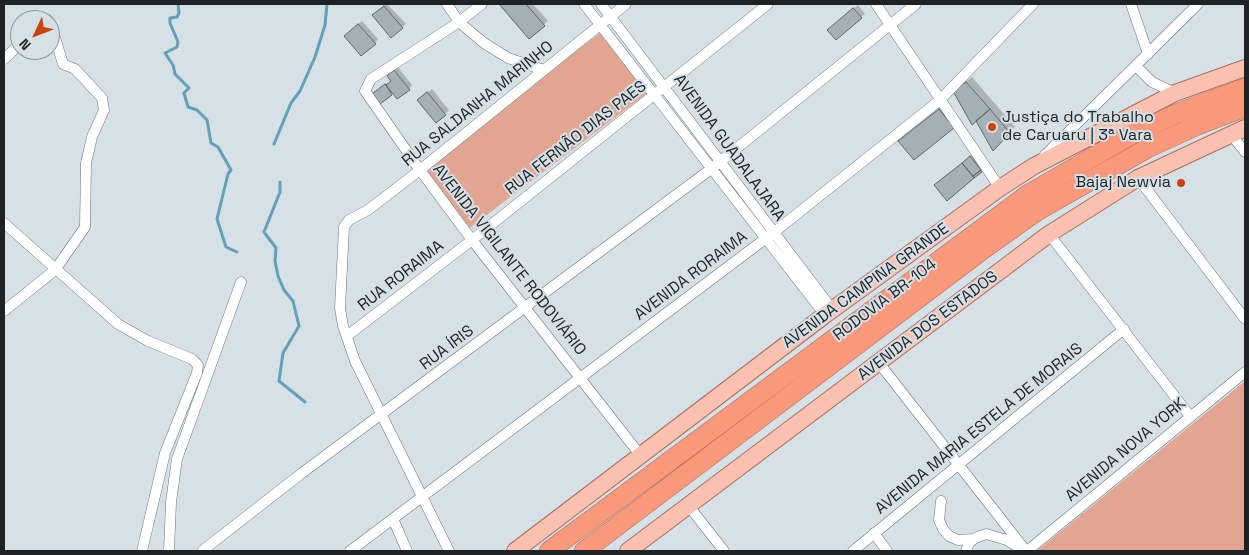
<!DOCTYPE html>
<meta charset="utf-8">
<style>
body{margin:0}
#map{position:relative;width:1249px;height:555px;overflow:hidden;background:#d5e1e7;font-family:"Space Grotesk",sans-serif}
canvas{display:block}
.frame{position:absolute;inset:0;border:5px solid #1e2224;pointer-events:none}
.north{position:absolute;left:10px;top:10px;width:50px;height:50px;box-sizing:border-box;background:#d5e1e7;border:1px solid #8c9599;border-radius:50%;rotate:227deg;font-size:14px;font-weight:700;line-height:20px;text-align:center;color:#1e2224}
.north::after{content:'';display:block;margin:auto;width:18px;height:22px;background:#cb4312;clip-path:polygon(50% 0,100% 100%,50% 72%,0 100%)}
</style>
<div id="map">
<canvas width="1249" height="555"></canvas>
<div class="frame"></div>
<div class="north">N</div>
</div>
<script>
const g = document.querySelector('canvas').getContext('2d');
g.lineJoin = 'round';
function paint(path, color) { g.fillStyle = color; g.fill(path, 'evenodd'); }
const toPath = rows => new Path2D(rows.map(r => 'M' + r).join(''));
function strokePath(path, color, width, dash) { g.strokeStyle = color; g.lineWidth = width; g.lineCap = dash ? 'butt' : 'round'; g.setLineDash(dash || []); g.stroke(path); }
function write(font, color, halo, rows, align = 'center') {
  g.font = font + ' "Space Grotesk",sans-serif'; g.lineWidth = 4; g.setLineDash([]); g.textBaseline = 'middle'; g.strokeStyle = halo; g.fillStyle = color; for (const [text, x, y, turn = 0] of rows) {
    g.save(); g.translate(x, y); g.rotate((+turn || 0) * Math.PI / 180); g.textAlign = isNaN(turn) ? turn : align; if (halo) g.strokeText(text, 0, 0); g.fillText(text, 0, 0); g.restore();
  }
}
paint(toPath([
 [600,33,647,93,467,230,421,167],
 [1245,381,1245,551,1039,551,1038,550]
]), '#e1a592');
paint(toPath([
 [387,4,406,24,402,27,378,12],
 [501,4,533,4,548,21,529,38],
 [858,5,865,14,861,17,833,26],
 [362,21,378,39,375,43,349,32],
 [398,67,412,85,409,89,393,92,376,105,373,93,392,80,392,72],
 [972,77,1015,127,993,149,960,86],
 [432,89,449,110,436,122,422,97],
 [945,104,959,121,900,141,906,136],
 [974,153,983,170,947,199,939,182]
]), '#0003');
strokePath(toPath([
 [178,4,179,13,177,17,170,18,170,23,178,42,177,47,165,53,173,65,175,74,189,88,184,93,188,107,197,110,207,120,211,143,218,147,231,170,228,174,217,219,226,247,237,252],
 [274,144,291,103,300,91,315,57,325,25,327,4],
 [280,182,280,192,264,232,276,248,275,261,278,276,284,290,293,301,299,326,283,353,279,381,305,402]
]), '#669fb8', 3);
const building = toPath([
 [499,4,526,4,545,26,529,39,499,4],
 [384,6,403,28,391,38,372,15,384,6],
 [853,8,862,18,836,40,827,30,853,8],
 [358,24,376,44,361,56,344,36,358,24],
 [394,70,410,90,397,99,386,85,391,81,387,76,394,70],
 [966,82,990,109,972,125,953,91,966,82],
 [385,84,392,95,376,107,368,97,385,84],
 [427,92,446,115,436,123,417,100,427,92],
 [939,109,954,128,914,160,898,141,939,109],
 [990,109,1010,133,993,151,976,121,990,109],
 [970,156,981,170,973,176,962,163,970,156],
 [962,163,974,178,947,201,934,185,962,163],
 [981,170,982,172,974,178,973,176,981,170]
]);
paint(building, '#a5b0b6');
strokePath(building, '#5c676c', 1);
const street = toPath([
 [447,4,459,22,484,43,508,58,544,70],
 [482,4,459,22,371,79,365,91,420,170,472,240,641,456],
 [584,4,825,315],
 [601,4,832,309],
 [876,4,1000,188],
 [1131,4,1148,54],
 [4,59,20,44],
 [1136,66,1152,82,1175,93],
 [1230,133,1245,152],
 [1044,156,1198,4],
 [1138,178,1245,319],
 [4,223,118,324,148,341,192,359,198,365,197,373,165,453,142,551],
 [1049,234,1190,416],
 [4,311,55,270,85,227,86,163,92,137,104,110,102,98,75,69,63,64,53,31,50,29],
 [347,336,472,240,768,4],
 [879,363,1026,551],
 [941,501,939,520,943,529,949,536,958,540,973,539],
 [688,505,724,551],
 [393,519,407,551],
 [874,533,887,551],
 [169,551,171,502,177,459,241,282],
 [202,551,302,473,711,169,916,4],
 [350,551,773,233,940,100,1033,4],
 [449,551,355,361,343,326,340,308,344,227,349,220,368,210,420,170,626,4],
 [853,551,1124,329],
 [966,551,969,543,975,538,986,534,1007,540,1021,549],
 [1027,551,1245,372]
]);
const primary = toPath([
 [515,551,825,315,1000,188,1034,166,1175,93,1245,68],
 [628,551,1049,234,1138,178,1245,128]
]);
const highway = toPath([
 [549,551,1027,195,1133,134,1178,113,1245,88],
 [584,551,985,248,1037,211,1148,148,1196,126,1245,107]
]);
strokePath(street, '#6c777c', 11);
strokePath(primary, '#ac6f5d', 18);
strokePath(highway, '#ac6f5d', 20);
strokePath(street, '#fff', 10);
strokePath(primary, '#fbc1b0', 16);
strokePath(highway, '#f9987b', 19);
for (const [x, y, r, color] of [
 [992,127,5,"#cb4312"],
 [1181,183,5,"#cb4312"]
]) { const dot = new Path2D(); dot.arc(x, y, r, 0, 2 * Math.PI); g.fillStyle = color; g.fill(dot); strokePath(dot, '#d5e1e7', 2); }
write('16px', '#1e2224', '#d5e1e7', [
 ["RUA SALDANHA MARINHO",478,104,-39],
 ["RUA FERNÃO DIAS PAES",576,138,-38],
 ["AVENIDA GUADALAJARA",729,148,54],
 ["AVENIDA VIGILANTE RODOVIÁRIO",509,260,52],
 ["RUA RORAIMA",401,276,-38],
 ["AVENIDA RORAIMA",691,276,-37],
 ["AVENIDA CAMPINA GRANDE",866,286,-36],
 ["RODOVIA BR-104",885,300,-37],
 ["AVENIDA DOS ESTADOS",928,326,-37],
 ["RUA ÍRIS",447,348,-37],
 ["AVENIDA MARIA ESTELA DE MORAIS",979,429,-39],
 ["AVENIDA NOVA YORK",1126,450,-40]
]);
write('16px', '#1e2224', '#d5e1e7', [
 ["Justiça do Trabalho",1002,118],
 ["de Caruaru | 3ª Vara",1002,136],
 ["Bajaj Newvia",1171,183,"right"]
], 'left');
</script>
